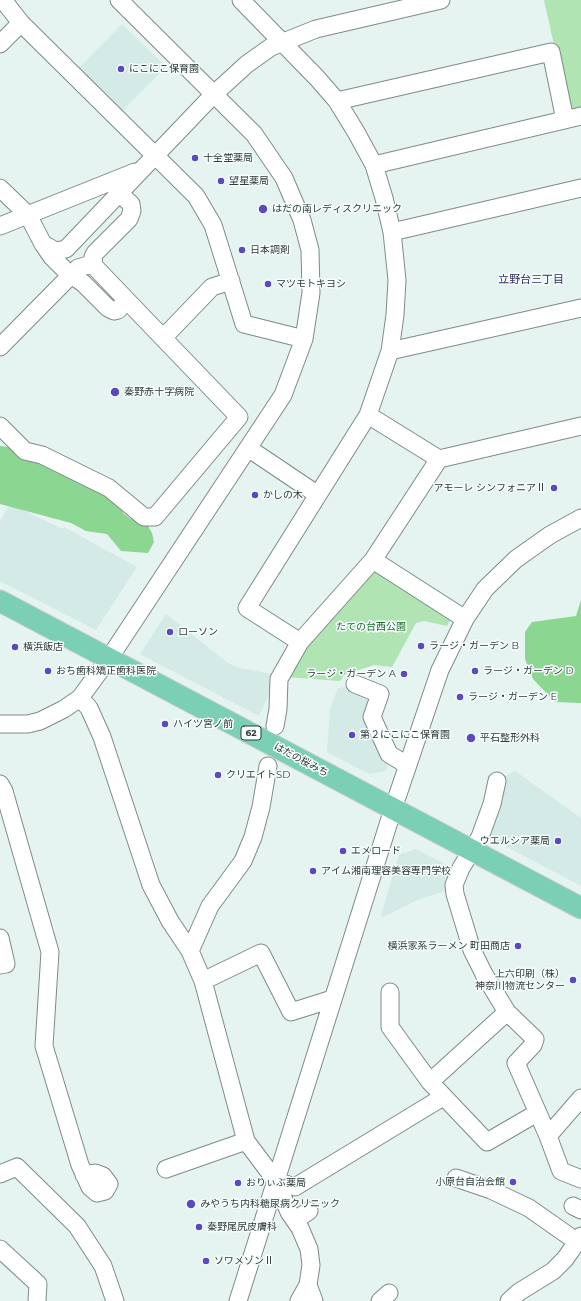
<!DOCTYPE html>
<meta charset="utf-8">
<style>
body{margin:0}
canvas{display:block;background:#e5f3f1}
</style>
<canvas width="581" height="1301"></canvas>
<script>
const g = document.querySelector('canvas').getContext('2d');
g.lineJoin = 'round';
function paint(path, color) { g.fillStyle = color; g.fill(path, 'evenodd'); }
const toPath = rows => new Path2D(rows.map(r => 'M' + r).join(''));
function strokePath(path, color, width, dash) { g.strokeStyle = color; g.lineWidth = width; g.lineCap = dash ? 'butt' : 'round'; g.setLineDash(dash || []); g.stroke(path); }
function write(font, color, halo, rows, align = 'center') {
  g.font = font + ' Montserrat,"Noto Sans JP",sans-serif'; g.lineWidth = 3; g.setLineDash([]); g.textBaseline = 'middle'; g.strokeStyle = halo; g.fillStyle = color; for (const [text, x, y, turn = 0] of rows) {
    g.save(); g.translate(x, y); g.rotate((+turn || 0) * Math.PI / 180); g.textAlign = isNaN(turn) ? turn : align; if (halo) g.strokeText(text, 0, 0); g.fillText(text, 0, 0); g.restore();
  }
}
paint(toPath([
 [122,24,166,67,120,113,77,70],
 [10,504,63,529,64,527,137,567,96,630,0,581,0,521],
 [166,614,228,663,239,668,272,674,272,688,259,716,140,654],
 [357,686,372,693,389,761,386,771,369,774,327,752,330,709,338,688],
 [515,771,581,818,581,886,486,836,501,778],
 [416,849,454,869,448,890,417,900,383,917,381,915,399,855]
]), '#d3eae6');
paint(toPath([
 [544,0,581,0,581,110,571,111,568,108],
 [376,569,451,618,447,626,424,621,416,623,392,667,374,665,344,675,340,681,284,677,303,645]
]), '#b0e5b3');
paint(toPath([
 [0,446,15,448,92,486,121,506,123,513,131,519,141,521,148,526,152,533,154,542,148,553,121,551,107,534,86,531,71,523,0,504],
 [581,600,581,703,555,702,533,679,525,659,525,632,532,622,576,616]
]), '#8bd691');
const minor = toPath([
 [3,0,21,23,196,196,213,225,244,324,304,339],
 [241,0,317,78,337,101,356,132,374,165,384,198,392,232,397,280,395,315,390,351,368,415,247,608,300,642],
 [0,44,21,23],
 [337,101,551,52,565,120],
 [374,165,581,116],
 [0,188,28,215,43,244,56,251,66,249,213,95,247,64,271,47,316,29,441,0],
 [119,193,131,204,132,211,129,219,95,253,93,257,94,266,163,338,212,287,231,281],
 [0,226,135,172],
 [392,232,581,188],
 [43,244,52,257,68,273,83,283,108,308,114,311,118,310,126,301],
 [0,347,78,268,88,265,94,266],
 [390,351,581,308],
 [368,415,439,459],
 [0,426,25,451,42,455,109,488,144,517,155,517,239,417,163,338],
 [248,448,318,495],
 [373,560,465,619],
 [355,684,380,694,372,717,389,754,407,765],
 [80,698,89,708,102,737,151,885,170,921,190,951,203,981,246,1141,276,1181,289,1212,300,1228,309,1249,311,1265,308,1285,314,1301],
 [0,724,28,724,40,721,64,709,80,698,110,657,283,395,304,339,311,293,310,250,302,220,284,178,254,134,119,0],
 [275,726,278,709,279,679,300,642,373,560,439,459,581,426],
 [497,781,492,804,480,837,461,868,454,885,455,894,472,950,485,976,507,1012,535,1039,533,1045,516,1063,548,1136,561,1171,581,1179],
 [0,784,4,791,50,952,44,1046,80,1165,90,1187,97,1193,105,1191,109,1184,103,1176,95,1173,84,1175],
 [0,938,6,964,0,965],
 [190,951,210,906,243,861,253,837,261,807,268,766],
 [203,981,261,953,291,1012,332,999],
 [390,992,390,1027,430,1082,487,1142,537,1113],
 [430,1082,507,1012],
 [548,1136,581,1098],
 [166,1169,246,1141],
 [0,1174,17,1167,77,1226,103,1266,115,1301],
 [456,1178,491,1190,529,1208,576,1241],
 [276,1181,295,1187,443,1097],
 [573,1206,581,1210],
 [295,1220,309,1211],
 [0,1249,38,1284,37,1301],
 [238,1301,393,809,440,670,465,619,485,589,516,559,550,535,581,518],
 [299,1301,308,1285],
 [380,1301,389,1293],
 [509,1301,519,1292,553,1271,565,1259,581,1236]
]);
const major = toPath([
 [0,601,581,908]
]);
strokePath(minor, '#7e8b89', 19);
strokePath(major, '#cecfcf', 23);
strokePath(minor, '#fff', 17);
strokePath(major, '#7bcfb5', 21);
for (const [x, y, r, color] of [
 [121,69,4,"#5a49c1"],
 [195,158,4,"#5a49c1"],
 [221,181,4,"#5a49c1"],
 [263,209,5,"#5a49c1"],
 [242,250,4,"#5a49c1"],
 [268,284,4,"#5a49c1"],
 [115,392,5,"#5a49c1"],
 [554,488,4,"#5a49c1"],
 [255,495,4,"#5a49c1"],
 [170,632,4,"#5a49c1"],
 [421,646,4,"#5a49c1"],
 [15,647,4,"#5a49c1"],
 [48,671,4,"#5a49c1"],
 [475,671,4,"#5a49c1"],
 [404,674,4,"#5a49c1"],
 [460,697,4,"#5a49c1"],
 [165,724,4,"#5a49c1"],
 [352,735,4,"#5a49c1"],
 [471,738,5,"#5a49c1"],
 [218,775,4,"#5a49c1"],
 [558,841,4,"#5a49c1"],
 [343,851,4,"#5a49c1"],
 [313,871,4,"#5a49c1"],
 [518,946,4,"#5a49c1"],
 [573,980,4,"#5a49c1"],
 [513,1182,4,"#5a49c1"],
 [238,1183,4,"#5a49c1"],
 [191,1204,5,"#5a49c1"],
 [199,1227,4,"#5a49c1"],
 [206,1261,4,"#5a49c1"]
]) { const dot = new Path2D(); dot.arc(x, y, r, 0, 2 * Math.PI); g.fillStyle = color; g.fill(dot); strokePath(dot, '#f6fffe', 1.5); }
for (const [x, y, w] of [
 [251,733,20]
]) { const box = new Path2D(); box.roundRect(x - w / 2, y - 7, w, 14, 3); g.fillStyle = '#f6fffe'; g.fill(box); strokePath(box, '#333938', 1); }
write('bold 9px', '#333938', null, [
 ["62",251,733]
]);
write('10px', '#333938', '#f6fffe', [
 ["にこにこ保育園",129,69],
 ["十全堂薬局",203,158],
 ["望星薬局",229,181],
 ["はだの南レディスクリニック",272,209],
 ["日本調剤",250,250],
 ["マツモトキヨシ",276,284],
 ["秦野赤十字病院",124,392],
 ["アモーレ シンフォニアⅡ",546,488,"right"],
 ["かしの木",263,495],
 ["ローソン",178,632],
 ["ラージ・ガーデン B",429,646],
 ["横浜飯店",23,647],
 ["おち歯科矯正歯科医院",56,671],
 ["ラージ・ガーデン D",483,671],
 ["ラージ・ガーデン A",396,674,"right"],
 ["ラージ・ガーデン E",468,697],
 ["ハイツ宮ノ前",173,724],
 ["第２にこにこ保育園",360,735],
 ["平石整形外科",480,738],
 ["クリエイトSD",226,775],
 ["ウエルシア薬局",550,841,"right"],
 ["エメロード",351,851],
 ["アイム湘南理容美容専門学校",321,871],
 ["横浜家系ラーメン 町田商店",510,946,"right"],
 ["上六印刷（株）",565,974,"right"],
 ["神奈川物流センター",565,986,"right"],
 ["小原台自治会館",505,1182,"right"],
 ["おりぃぶ薬局",246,1183],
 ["みやうち内科糖尿病クリニック",200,1204],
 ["秦野尾尻皮膚科",207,1227],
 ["ソワメゾンⅡ",214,1261]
], 'left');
write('10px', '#1b692a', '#f6fffe', [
 ["たての台西公園",371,627]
]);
write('10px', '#333938', '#f6fffe', [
 ["はだの桜みち",301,760,28]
]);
write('11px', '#332d68', '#f6fffe', [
 ["立野台三丁目",531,280]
]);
</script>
